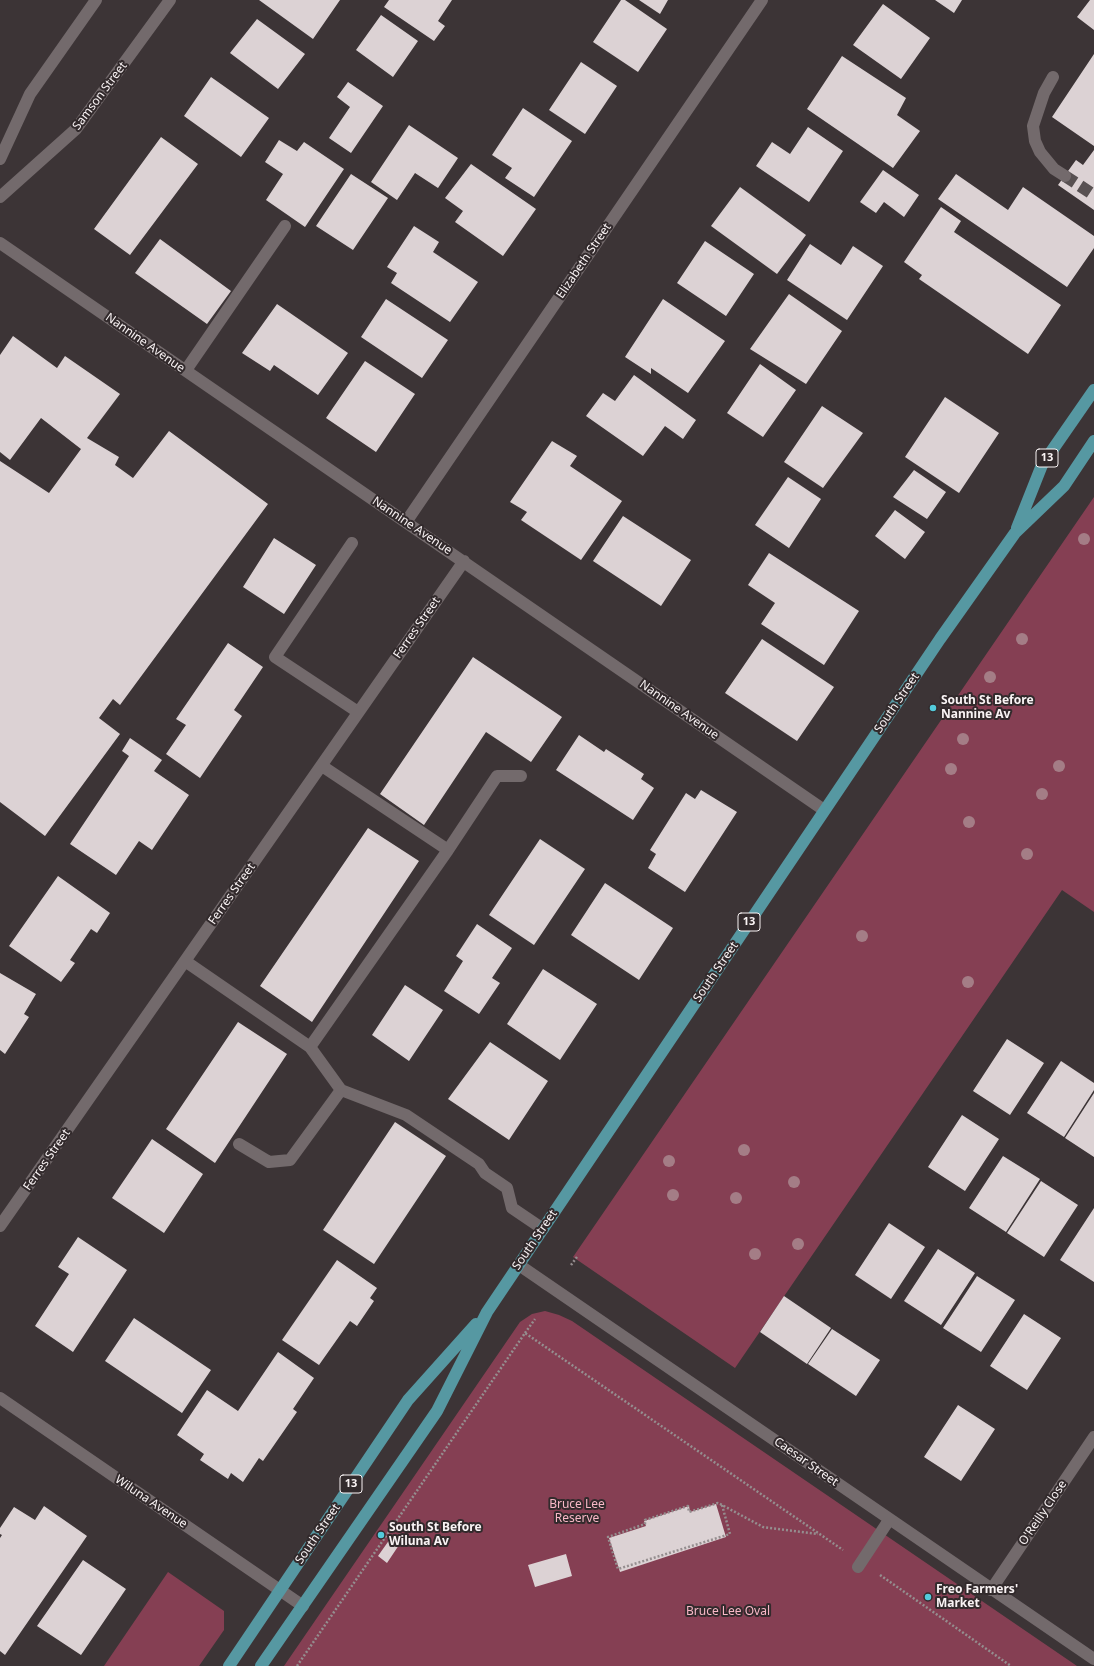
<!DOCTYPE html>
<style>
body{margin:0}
canvas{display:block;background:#3c3436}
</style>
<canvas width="1094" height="1666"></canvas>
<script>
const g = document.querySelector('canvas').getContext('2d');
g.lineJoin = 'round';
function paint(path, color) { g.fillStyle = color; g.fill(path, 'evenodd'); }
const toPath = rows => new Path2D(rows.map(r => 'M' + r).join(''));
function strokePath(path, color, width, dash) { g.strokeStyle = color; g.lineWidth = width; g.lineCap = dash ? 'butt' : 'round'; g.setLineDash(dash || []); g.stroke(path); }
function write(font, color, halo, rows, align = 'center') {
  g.font = font + ' "Noto Sans",sans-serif'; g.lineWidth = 4; g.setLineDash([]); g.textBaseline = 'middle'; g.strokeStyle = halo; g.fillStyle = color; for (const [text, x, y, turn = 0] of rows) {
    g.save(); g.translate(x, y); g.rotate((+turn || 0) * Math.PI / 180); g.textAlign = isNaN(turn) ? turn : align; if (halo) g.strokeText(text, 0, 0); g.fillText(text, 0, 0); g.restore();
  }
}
paint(toPath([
 [1094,497,1094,912,1062,890,735,1368,573,1257],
 [545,1311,559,1315,572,1321,1077,1666,284,1666,520,1322,532,1314],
 [168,1572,224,1611,224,1630,199,1666,104,1666]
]), '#853f53');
paint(toPath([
 [259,0,340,0,313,39],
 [389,0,452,0,438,21,445,26,434,41,384,7],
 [621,0,625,0,667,29,638,72,593,42],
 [639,0,668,0,660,14],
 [935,0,962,0,954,13],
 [1090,0,1094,0,1094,30,1077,17],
 [883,4,930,38,901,79,853,45],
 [381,15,418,41,393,77,356,50],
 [257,19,305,54,278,89,230,53],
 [1094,54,1094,146,1052,117],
 [842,56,906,98,897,115,920,131,893,168,807,109],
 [581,62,617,86,585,134,549,110],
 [211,77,269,118,241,157,184,116],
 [348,82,383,106,351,153,329,138,350,107,337,97],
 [523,108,572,141,534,197,505,178,512,168,492,155],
 [409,125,458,158,438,188,415,173,397,200,371,182],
 [808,127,843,151,809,202,756,166,772,142,790,154],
 [161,137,198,164,130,255,94,229],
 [279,140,297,151,304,142,344,169,305,227,266,200,283,174,265,162],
 [1094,150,1094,210,1058,185,1076,160,1083,165],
 [471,164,536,209,503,256,455,222,463,211,445,198],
 [883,170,919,195,904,217,884,202,876,213,860,202],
 [351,174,388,198,353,250,316,226],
 [956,174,1008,210,1023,187,1094,236,1094,248,1067,287,938,199],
 [740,187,806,235,777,274,711,226],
 [941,207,961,221,954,232,1061,305,1028,354,919,279,922,275,904,262],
 [414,226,439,242,433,252,478,282,450,322,391,283,397,273,387,267],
 [160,239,231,291,207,324,135,273],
 [705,241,754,274,726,316,677,283],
 [810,244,841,265,853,246,883,266,847,320,787,280],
 [789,294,842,331,806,384,750,349],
 [386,299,448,340,422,378,361,337],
 [663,299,725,341,688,393,651,368,651,374,625,357],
 [277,304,348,353,318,395,274,365,270,371,242,353],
 [13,336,57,368,65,356,120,394,87,438,119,457,115,465,133,478,169,431,268,504,120,705,113,699,99,718,120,734,45,836,0,802,0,461,49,493,81,449,41,418,10,460,0,452,0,355],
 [365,361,415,394,376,452,326,418],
 [760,364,796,390,763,437,727,413],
 [634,375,696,420,683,439,665,426,643,456,586,416,603,393,615,401],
 [945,397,999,433,959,493,905,457],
 [822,406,863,433,823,488,784,462],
 [552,441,577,456,570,466,622,501,581,560,521,520,527,512,510,502],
 [914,470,946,492,927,519,893,497],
 [788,477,821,499,789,548,755,525],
 [895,510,925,532,905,559,875,536],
 [623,516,691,560,661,606,593,561],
 [274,538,316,565,284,614,243,587],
 [769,553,859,611,824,665,761,624,775,603,748,585],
 [762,639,834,687,797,741,725,693],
 [228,643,263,667,234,710,242,716,200,778,166,754,186,725,176,719],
 [473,657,562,717,531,762,486,732,424,825,380,794],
 [579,735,604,752,606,749,644,774,641,779,654,788,633,820,556,770],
 [130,738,162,760,154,771,189,795,152,850,139,841,116,875,70,844,129,756,122,751],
 [701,790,737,812,685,892,648,868,656,854,650,850,686,793,695,799],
 [368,828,419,861,312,1022,260,986],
 [540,839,585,869,534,945,489,915],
 [58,876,110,913,97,933,91,929,70,960,75,963,61,982,9,946],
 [605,883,673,928,639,980,571,935],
 [477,924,512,948,492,978,500,983,479,1014,444,991,463,961,456,956],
 [543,969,597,1004,560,1060,507,1024],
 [0,973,36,994,24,1014,29,1017,5,1054,0,1050],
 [405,985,443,1010,409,1061,372,1035],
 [238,1022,287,1054,215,1163,166,1129],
 [1007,1039,1044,1063,1010,1115,973,1091],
 [490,1042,548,1081,509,1140,448,1099],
 [1061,1061,1094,1083,1094,1090,1064,1137,1027,1113],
 [1094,1093,1094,1157,1065,1138],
 [962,1115,999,1139,965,1191,928,1167],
 [395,1122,446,1156,374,1264,323,1230],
 [152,1139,203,1174,164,1233,112,1198],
 [1003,1156,1040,1179,1006,1232,969,1208],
 [1041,1181,1078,1205,1044,1257,1007,1233],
 [1094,1208,1094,1282,1060,1260],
 [889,1223,925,1247,891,1299,855,1275],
 [78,1237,127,1270,73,1352,35,1326,69,1274,58,1267],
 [938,1249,975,1273,941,1325,904,1301],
 [337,1260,377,1288,370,1298,374,1301,357,1326,350,1321,319,1365,282,1340],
 [977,1276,1015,1300,981,1352,943,1328],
 [784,1296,831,1328,807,1364,760,1332],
 [1024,1314,1061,1338,1027,1390,990,1366],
 [134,1318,211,1370,182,1413,105,1361],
 [832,1329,880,1360,856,1396,808,1364],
 [278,1352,314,1378,293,1409,297,1412,263,1461,259,1458,243,1482,231,1473,228,1479,200,1460,204,1454,177,1435,207,1390,238,1411],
 [958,1405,995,1429,961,1481,924,1457],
 [716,1504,726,1537,620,1572,609,1538,646,1526,644,1521,689,1506,690,1512],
 [44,1506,87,1536,5,1655,0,1651,0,1538,2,1535,0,1534,0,1528,14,1507,35,1520],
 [390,1539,399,1545,387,1563,378,1556],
 [566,1554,572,1576,535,1587,528,1565],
 [83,1560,126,1589,81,1655,37,1626]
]), '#dcd2d4');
strokePath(toPath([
 [1065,176,1094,195]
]), '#585152', 12, [12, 6]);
strokePath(toPath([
 [571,1265,577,1257],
 [525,1333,535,1319],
 [722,1505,730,1534,618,1569,608,1537,645,1524,645,1520,688,1506,689,1512,718,1503,722,1505,763,1527,818,1534],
 [880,1575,1011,1666],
 [297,1666,525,1333,843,1550]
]), '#958e8f', 2.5, [2, 2]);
strokePath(toPath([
 [1053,77,1044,93,1033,126,1035,141,1040,152,1054,169,1065,176],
 [0,159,30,94,96,0],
 [0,197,76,129,170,0],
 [0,243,824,810],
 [186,370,285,226],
 [406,522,762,0],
 [352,543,275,657,358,712],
 [448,850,497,776,521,776],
 [185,961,310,1047,448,850,322,766],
 [341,1090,406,1115,479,1164,485,1173,507,1188,512,1208,543,1229],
 [239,1144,269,1162,290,1160,341,1090,310,1047],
 [0,1226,464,561],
 [519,1265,1094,1659],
 [0,1398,303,1606],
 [858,1567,889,1520],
 [991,1590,1094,1437]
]), '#736a6c', 12);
strokePath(toPath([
 [1017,528,1042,465,1094,390],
 [229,1666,408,1400,476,1324],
 [261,1666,437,1411,487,1312,940,639,1015,533,1064,486,1094,441]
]), '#5698a2', 12);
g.fillStyle = '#a47d86';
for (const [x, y] of [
 [1084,539],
 [1022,639],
 [990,677],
 [963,739],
 [1059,766],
 [951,769],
 [1042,794],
 [969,822],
 [1027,854],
 [862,936],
 [968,982],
 [744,1150],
 [669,1161],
 [794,1182],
 [673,1195],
 [736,1198],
 [798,1244],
 [755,1254]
]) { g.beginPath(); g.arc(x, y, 6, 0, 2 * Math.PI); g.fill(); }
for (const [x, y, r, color] of [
 [933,708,4,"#53cbdb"],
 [381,1535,4,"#53cbdb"],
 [928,1597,4,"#53cbdb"]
]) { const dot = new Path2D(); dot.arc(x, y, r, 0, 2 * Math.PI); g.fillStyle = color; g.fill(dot); strokePath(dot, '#322a2c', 1.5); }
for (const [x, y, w] of [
 [1047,458,22],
 [749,922,22],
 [351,1484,22]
]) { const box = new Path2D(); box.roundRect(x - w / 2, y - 9, w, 18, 3); g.fillStyle = '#322a2c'; g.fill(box); strokePath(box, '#f9f3f4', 1); }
write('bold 11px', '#f9f3f4', null, [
 ["13",1047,458],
 ["13",749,922],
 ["13",351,1484]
]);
write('12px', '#f9f3f4', '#322a2c', [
 ["Samson Street",100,96,-53],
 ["Elizabeth Street",584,261,-56],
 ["Nannine Avenue",145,343,35],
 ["Nannine Avenue",412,526,34],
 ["Ferres Street",417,628,-55],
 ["South Street",897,703,-56],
 ["Nannine Avenue",679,710,35],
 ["Ferres Street",232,894,-55],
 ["South Street",716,972,-56],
 ["Ferres Street",47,1160,-55],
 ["South Street",535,1240,-56],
 ["Caesar Street",806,1462,35],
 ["Wiluna Avenue",151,1502,34],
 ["O'Reilly Close",1043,1513,-56],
 ["South Street",318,1534,-56]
]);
write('bold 12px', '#f9f3f4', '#322a2c', [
 ["South St Before",941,701],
 ["Nannine Av",941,715],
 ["South St Before",389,1528],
 ["Wiluna Av",389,1542],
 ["Freo Farmers'",936,1590],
 ["Market",936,1604]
], 'left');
write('12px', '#f9b8c7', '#322a2c', [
 ["Bruce Lee",577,1505],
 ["Reserve",577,1519],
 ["Bruce Lee Oval",728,1612]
]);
</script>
